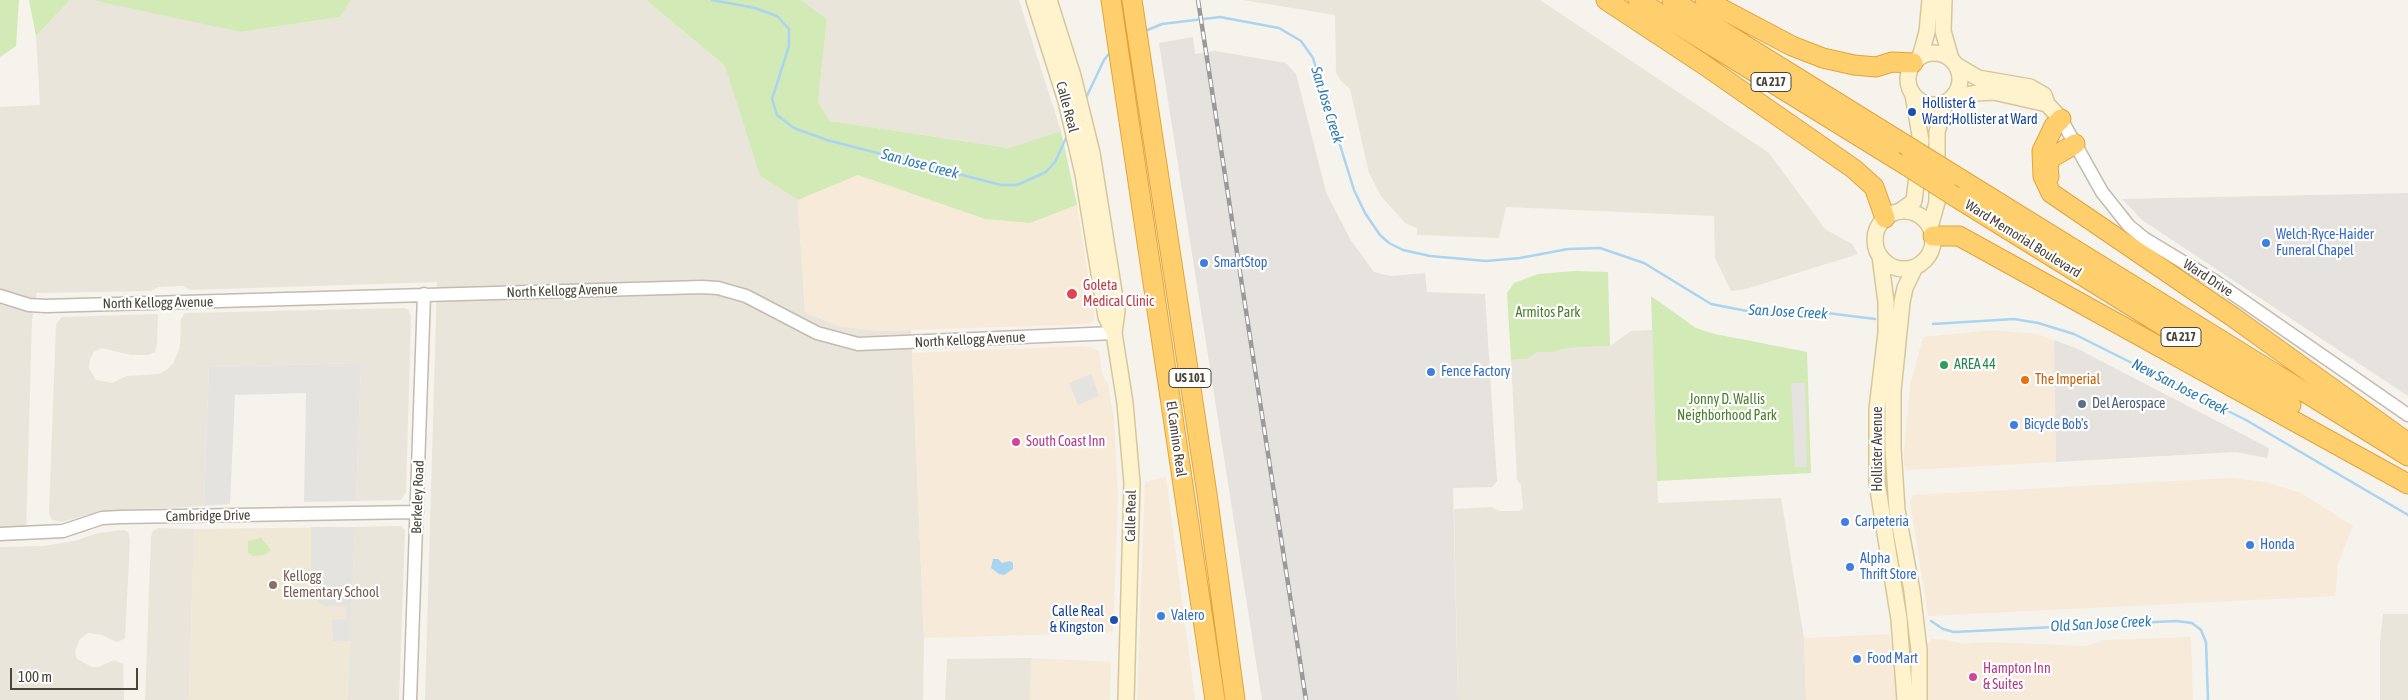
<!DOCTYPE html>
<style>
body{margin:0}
#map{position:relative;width:2408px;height:700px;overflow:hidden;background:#f6f3ec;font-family:"Asap Condensed",sans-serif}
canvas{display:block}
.scale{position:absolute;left:10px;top:668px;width:128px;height:22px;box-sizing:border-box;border:2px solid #4b4439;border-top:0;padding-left:6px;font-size:15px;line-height:18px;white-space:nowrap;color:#4b4439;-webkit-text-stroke:4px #fff;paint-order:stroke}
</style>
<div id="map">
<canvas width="2408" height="700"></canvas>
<div class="scale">100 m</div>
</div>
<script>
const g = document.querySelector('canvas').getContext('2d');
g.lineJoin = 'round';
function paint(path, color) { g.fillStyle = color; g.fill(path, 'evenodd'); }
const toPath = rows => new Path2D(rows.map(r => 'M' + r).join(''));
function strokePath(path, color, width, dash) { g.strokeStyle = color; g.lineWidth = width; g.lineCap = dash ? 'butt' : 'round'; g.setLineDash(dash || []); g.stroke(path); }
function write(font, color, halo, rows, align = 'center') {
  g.font = font + ' "Asap Condensed",sans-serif'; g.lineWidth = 4.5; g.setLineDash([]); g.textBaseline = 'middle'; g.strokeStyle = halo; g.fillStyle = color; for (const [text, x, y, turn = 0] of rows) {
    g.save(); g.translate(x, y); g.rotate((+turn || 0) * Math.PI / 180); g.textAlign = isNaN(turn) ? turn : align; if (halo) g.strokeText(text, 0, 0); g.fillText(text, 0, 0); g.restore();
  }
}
paint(toPath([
 [70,0,92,0,139,8,241,32,340,17,351,0,646,0,726,67,760,176,798,200,805,312,838,326,879,331,911,330,924,638,923,700,425,700,437,282,190,290,183,286,158,287,151,291,37,293,32,319,26,533,0,532,0,107,40,105,36,36],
 [801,0,1019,0,1061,131,1009,148,830,121,818,102,827,19],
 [1243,0,1540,0,1769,153,1825,229,1852,244,1858,254,1746,289,1731,291,1715,258,1714,216,1506,207,1499,238,1417,235,1417,228,1405,223,1381,196,1369,173,1350,89,1341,81,1336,73,1335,15],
 [404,308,408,309,411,317,406,492,401,500,356,501,361,363,209,367,204,506,101,511,62,522,52,520,49,513,56,324,62,317,158,314,157,345,155,352,148,355,131,355,102,348,94,352,90,359,89,368,96,380,112,383,126,376,159,374,168,369,174,362,180,347,181,319,185,313],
 [1652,330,1658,503,1781,498,1804,638,1806,700,1458,700,1454,509,1492,507,1499,511,1519,511,1523,508,1521,485,1517,480,1511,360,1527,359,1538,352,1553,352,1569,348,1610,346,1631,331],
 [401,526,405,530,399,700,347,700,355,527],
 [159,528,194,529,189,700,145,700,151,537,153,531],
 [124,530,128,532,130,540,125,639,116,642,102,635,88,633,79,640,75,652,77,659,92,667,98,667,114,660,123,664,124,700,0,700,0,547,43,546,74,541,98,533],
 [2383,614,2408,614,2408,700,2380,700,2380,641],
 [1032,658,1030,700,945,700,947,659]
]), '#eae5da');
paint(toPath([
 [858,175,985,219,1030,223,1077,205,1094,314,1093,321,1089,324,879,331,838,326,805,312,798,200],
 [1993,330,2037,334,2054,340,2056,462,1908,470,1904,465,1904,450,1910,385,1923,337],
 [1081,346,1090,347,1099,351,1102,374,1108,384,1114,419,1118,495,1113,631,1108,633,924,638,912,353],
 [1166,477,1195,700,1137,700,1145,482],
 [2230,478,2266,482,2301,493,2353,526,2338,563,2335,596,1928,616,1910,502,1913,495],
 [1889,634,1891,645,1931,643,1931,639,1946,640,1964,644,1989,642,2085,646,2105,640,2191,637,2193,700,1806,700,1804,638],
 [1032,658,1111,662,1110,700,1030,700]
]), '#f7ead8');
paint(toPath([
 [1193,37,1195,54,1215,51,1286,63,1296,74,1326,192,1350,239,1374,272,1391,276,1425,273,1427,292,1485,294,1497,481,1492,487,1453,488,1458,700,1262,700,1159,43],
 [2408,193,2408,396,2142,220,2122,199],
 [2054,340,2078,349,2269,448,2267,458,2236,452,2056,462]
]), '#e6e2dd');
paint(toPath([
 [355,527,347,700,189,700,194,529]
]), '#efe8d6');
paint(toPath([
 [0,0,19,0,16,46,0,57],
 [29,0,70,0,36,36],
 [92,0,351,0,340,17,241,32],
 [646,0,801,0,827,19,818,102,830,121,1009,148,1061,131,1077,205,1030,223,985,219,858,175,798,200,760,176,725,66],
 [1575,271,1608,272,1610,346,1569,348,1553,352,1538,352,1527,359,1511,360,1507,293,1514,283,1538,274],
 [1651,296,1696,328,1715,334,1807,352,1811,473,1657,481],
 [261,538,271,550,264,555,253,556,248,552,248,541]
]), '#d2eab5');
paint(toPath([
 [361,363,356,501,304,502,306,393,235,395,230,504,204,506,209,367],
 [1091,374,1099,396,1078,405,1069,383],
 [1791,383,1805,383,1807,467,1795,467],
 [311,527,355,527,350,641,333,641,332,620,346,619,346,607,325,606,318,602,311,590]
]), '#e5e3e0');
paint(toPath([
 [993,559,998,559,1002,563,1010,561,1013,563,1013,569,1004,575,999,574,991,568]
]), '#a9d4f2');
strokePath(toPath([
 [712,0,755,8,777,16,789,29,789,46,772,99,777,115,794,128,827,140,1001,185,1017,185,1046,172,1055,162,1067,136],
 [1145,31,1162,24,1220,17,1279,28,1301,41,1313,58,1354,190,1365,213,1380,235,1389,243,1403,250,1430,256,1486,261,1520,258,1568,249,1600,248,1644,263,1711,304,1752,312,1819,312,1875,319],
 [1085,100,1104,60,1112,50],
 [1933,324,2014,319,2038,323,2074,334,2246,420,2408,515],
 [1931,621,1943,629,1954,632,2176,621,2192,623,2201,630,2206,642,2208,700]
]), '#a9d4f2', 2.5);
const tertiary = toPath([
 [2061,119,2102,192,2129,226,2145,239,2216,282,2408,415],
 [0,296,29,305,46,306,702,287,718,288,746,296,817,333,858,344,1114,333],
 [0,534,63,531,102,518,120,517,417,512],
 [410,700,424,294]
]);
const secondary = toPath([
 [1034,0,1066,101,1083,174,1106,317,1114,333],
 [1049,0,1073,76,1092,153,1117,311,1114,333,1125,403,1132,483,1126,700],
 [1944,0,1943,31,1951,59],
 '1908 79a26 26 0 1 1 52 0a26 26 0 1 1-52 0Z',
 [1920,57,1927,32,1930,0],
 [1956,65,1978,78,2030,87,2044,95,2047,104,2061,119],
 [1953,98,1976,93,1994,92,2047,104],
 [1900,211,1914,201,1921,141,1913,95],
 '1875 240a29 29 0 1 1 58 0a29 29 0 1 1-58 0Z',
 [1930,227,1937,202,1937,132,1945,103],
 [1880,256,1886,302,1886,333,1877,409,1877,483,1899,619,1905,700],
 [1915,267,1905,288,1902,302,1893,391,1893,448,1897,510,1912,591,1919,650,1919,700]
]);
const motorway = toPath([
 [1111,0,1215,700],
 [1132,0,1207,494,1235,700],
 [1606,0,1703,64,1854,169,1874,187,1885,218],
 [1638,0,1904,164],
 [1672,0,1904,144],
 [1705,0,1792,46,1823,58,1854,65,1876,67,1892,62,1913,63],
 [2061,119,2054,126,2042,151,2043,176,2051,193,2233,317,2401,438],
 [1954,175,2408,456],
 [2049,177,2048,166,2051,158,2075,144],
 [1954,196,2291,405],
 [1933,236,1959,236,2408,484]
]);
strokePath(tertiary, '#c2bbae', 15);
strokePath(secondary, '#d6c79b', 18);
strokePath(motorway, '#e0a43c', 21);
strokePath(tertiary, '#fff', 12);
strokePath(secondary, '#fff3cd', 15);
strokePath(motorway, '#ffcf6e', 19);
const rail = toPath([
 [1198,0,1306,700]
]);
strokePath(rail, '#9a9a9a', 4.5);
strokePath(rail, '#fff', 2.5, [8]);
const motorwayBridge = toPath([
 [1904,144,1954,175],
 [1904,164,1954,196]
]);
strokePath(motorwayBridge, '#e0a43c', 21, []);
strokePath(motorwayBridge, '#ffcf6e', 19);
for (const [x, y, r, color] of [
 [1912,112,5,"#1a4fb4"],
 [2266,243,5,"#3f7fe0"],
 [1204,263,5,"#3f7fe0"],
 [1072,294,6,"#e0444e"],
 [1944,365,5,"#2e9e5b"],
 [1431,372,5,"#3f7fe0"],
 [2025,380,5,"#e8710a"],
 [2082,404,5,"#5c6f8a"],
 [2014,425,5,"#3f7fe0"],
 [1016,442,5,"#d1479c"],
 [1845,522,5,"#3f7fe0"],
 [2250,545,5,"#3f7fe0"],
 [1850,567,5,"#3f7fe0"],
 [273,585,5,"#8d6e63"],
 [1161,616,5,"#3f7fe0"],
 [1114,620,5,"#1a4fb4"],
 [1857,659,5,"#3f7fe0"],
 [1973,677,5,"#d1479c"]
]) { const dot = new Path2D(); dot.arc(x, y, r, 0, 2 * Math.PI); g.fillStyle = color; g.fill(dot); strokePath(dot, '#fff', 2); }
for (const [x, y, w] of [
 [1771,82,40],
 [2181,337,40],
 [1190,378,42]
]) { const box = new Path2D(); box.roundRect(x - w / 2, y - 9.5, w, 19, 4); g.fillStyle = '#fff'; g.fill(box); strokePath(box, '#4b4439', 1); }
write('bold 12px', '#4b4439', null, [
 ["CA 217",1771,82],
 ["CA 217",2181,337],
 ["US 101",1190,378]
]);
write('14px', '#164399', '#fff', [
 ["Hollister &",1922,104],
 ["Ward;Hollister at Ward",1922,120],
 ["Calle Real",1104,612,"right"],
 ["& Kingston",1104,628,"right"]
], 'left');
write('14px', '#4b4439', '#fff', [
 ["Calle Real",1067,107,75],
 ["Ward Memorial Boulevard",2023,239,32],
 ["Ward Drive",2208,278,33],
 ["North Kellogg Avenue",562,291,-2],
 ["North Kellogg Avenue",158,303,-1],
 ["North Kellogg Avenue",970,340,-3],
 ["El Camino Real",1176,439,82],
 ["Hollister Avenue",1878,449,-90],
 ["Berkeley Road",418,497,-88],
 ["Cambridge Drive",208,516,-1],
 ["Calle Real",1131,516,-89]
]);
write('14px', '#366cbe', '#fff', [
 ["Welch-Ryce-Haider",2276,235],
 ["Funeral Chapel",2276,251],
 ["SmartStop",1214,263],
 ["Fence Factory",1441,372],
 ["Bicycle Bob's",2024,425],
 ["Carpeteria",1855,522],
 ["Honda",2260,545],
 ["Alpha",1860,559],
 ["Thrift Store",1860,575],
 ["Valero",1171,616],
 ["Food Mart",1867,659]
], 'left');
write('14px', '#be3a42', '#fff', [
 ["Goleta",1083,286],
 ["Medical Clinic",1083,302]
], 'left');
write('14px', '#4a7f2a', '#fff', [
 ["Armitos Park",1548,313],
 ["Jonny D. Wallis",1727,400],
 ["Neighborhood Park",1727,416]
]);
write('14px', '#27864d', '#fff', [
 ["AREA 44",1954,365]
], 'left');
write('14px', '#c56008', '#fff', [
 ["The Imperial",2035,380]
], 'left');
write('14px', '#4e5e75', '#fff', [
 ["Del Aerospace",2092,404]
], 'left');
write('14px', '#b23c85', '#fff', [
 ["South Coast Inn",1026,442],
 ["Hampton Inn",1983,669],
 ["& Suites",1983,685]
], 'left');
write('14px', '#785e54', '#fff', [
 ["Kellogg",283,577],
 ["Elementary School",283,593]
], 'left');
write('italic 15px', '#2e7ab2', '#fff', [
 ["San Jose Creek",1327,105,73],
 ["San Jose Creek",920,164,15],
 ["San Jose Creek",1788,312,3],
 ["New San Jose Creek",2180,387,27],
 ["Old San Jose Creek",2101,624,-3]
]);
</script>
